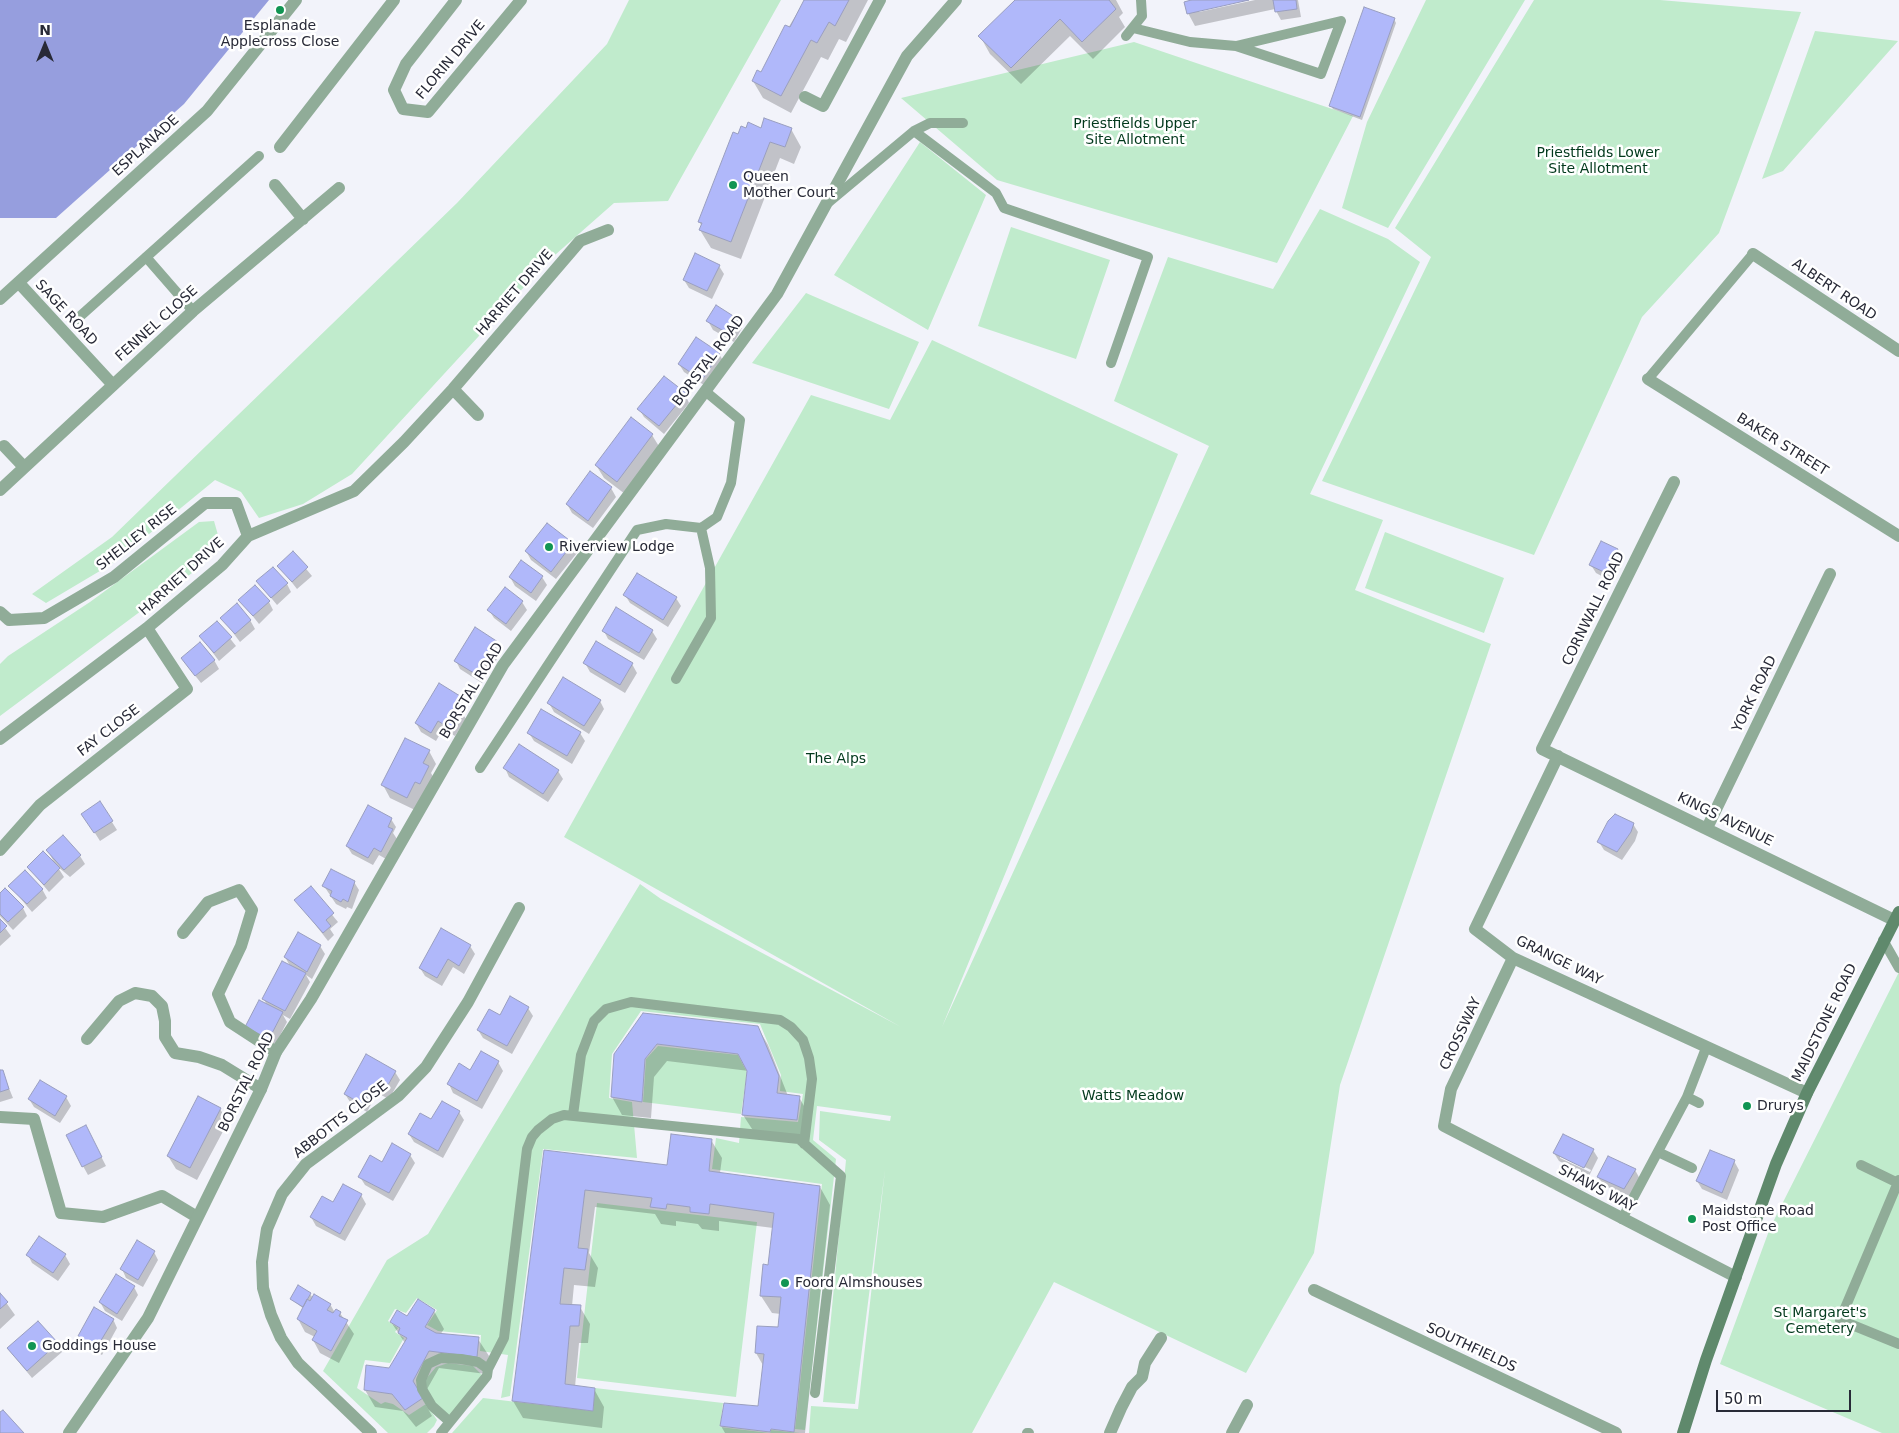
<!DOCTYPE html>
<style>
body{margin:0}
#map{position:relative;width:1899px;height:1433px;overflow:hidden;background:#f2f3fa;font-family:"DejaVu Sans",sans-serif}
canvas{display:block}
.north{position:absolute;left:20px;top:20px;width:50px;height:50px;-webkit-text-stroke:4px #fff;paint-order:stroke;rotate:0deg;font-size:14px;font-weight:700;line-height:20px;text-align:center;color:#282a37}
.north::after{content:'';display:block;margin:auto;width:18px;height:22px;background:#282a37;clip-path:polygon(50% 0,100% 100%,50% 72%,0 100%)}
.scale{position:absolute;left:1716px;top:1390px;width:135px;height:22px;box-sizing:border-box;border:2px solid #282a37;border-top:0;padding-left:6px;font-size:15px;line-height:18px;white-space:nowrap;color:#282a37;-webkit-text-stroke:4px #fff;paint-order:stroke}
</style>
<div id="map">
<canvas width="1899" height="1433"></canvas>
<div class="north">N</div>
<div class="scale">50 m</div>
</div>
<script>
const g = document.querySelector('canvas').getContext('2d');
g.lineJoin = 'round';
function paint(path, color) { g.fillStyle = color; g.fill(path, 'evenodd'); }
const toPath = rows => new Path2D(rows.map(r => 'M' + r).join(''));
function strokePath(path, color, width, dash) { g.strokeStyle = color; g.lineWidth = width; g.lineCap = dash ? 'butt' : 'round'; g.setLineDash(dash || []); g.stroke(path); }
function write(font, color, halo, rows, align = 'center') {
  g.font = font + ' "DejaVu Sans",sans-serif'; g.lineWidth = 5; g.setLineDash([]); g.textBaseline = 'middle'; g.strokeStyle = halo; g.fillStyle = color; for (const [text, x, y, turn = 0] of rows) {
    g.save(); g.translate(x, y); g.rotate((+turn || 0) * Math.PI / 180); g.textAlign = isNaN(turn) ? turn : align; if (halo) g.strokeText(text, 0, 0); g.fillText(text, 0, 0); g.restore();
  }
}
paint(toPath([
 [629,0,781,0,668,201,614,203,547,262,352,474,303,504,259,518,241,492,215,480,115,562,46,603,32,594,112,537,457,203,607,44],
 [1426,0,1525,0,1388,228,1342,208,1367,122],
 [1534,0,1660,0,1801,12,1719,233,1642,317,1534,555,1322,481,1431,257,1395,228],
 [1815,31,1898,41,1783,171,1762,179],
 [1134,42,1353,116,1277,263,997,180,901,98],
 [920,142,986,195,928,330,834,275],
 [1320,209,1388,239,1420,262,1310,494,1383,520,1355,590,1491,644,1340,1085,1314,1253,1246,1373,1054,1282,972,1433,809,1433,811,1406,858,1409,885,1170,855,1404,823,1402,846,1160,819,1140,820,1111,890,1121,891,1116,817,1106,813,1140,836,1159,805,1430,795,1429,822,1184,712,1169,716,1138,739,1143,741,1117,798,1122,803,1094,780,1091,781,1075,760,1024,641,1011,612,1054,609,1098,632,1102,637,1158,543,1149,510,1396,501,1398,508,1355,480,1351,481,1335,438,1331,427,1325,437,1310,417,1298,406,1313,395,1309,388,1321,398,1328,395,1332,404,1338,390,1363,365,1360,357,1388,381,1404,385,1402,393,1404,409,1415,426,1404,437,1420,434,1426,427,1433,388,1433,323,1371,387,1260,428,1234,640,884,661,899,901,1027,564,837,811,395,890,420,932,340,1178,454,942,1027,1209,446,1114,401,1168,257,1273,289],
 [1011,227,1110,260,1076,359,978,326],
 [806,293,919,342,889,409,752,363],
 [214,521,220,542,196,570,0,716,0,664,8,656,90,602,199,522],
 [1385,532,1504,578,1484,633,1365,588],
 [1899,972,1899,1433,1882,1433,1720,1364,1770,1228],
 [658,1046,738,1055,747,1072,741,1114,643,1102,646,1059],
 [597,1203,757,1222,736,1397,577,1378],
 [448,1363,473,1366,482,1375,449,1418,434,1402,427,1392,425,1380,436,1367],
 [595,1388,723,1403,720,1427,770,1433,771,1430,800,1433,452,1433,483,1398,593,1411]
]), '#c0ebcc');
paint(toPath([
 [0,0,269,0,184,104,56,218,0,218]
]), '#969ede');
paint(toPath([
 [805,0,868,0,846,42,839,39,828,60,821,57,791,113,763,98,753,81,761,73],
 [1017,0,1116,0,1123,13,1119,17,1125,27,1093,59,1070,36,1021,84,990,54,980,36],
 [1194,0,1243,0,1199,10,1199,12,1255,0,1298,0,1301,17,1281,20,1275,9,1195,26,1188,13],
 [1394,19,1396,23,1362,120,1333,109,1331,106],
 [746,129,791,129,801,147,794,164,780,158,741,259,711,248,700,230,702,226,699,222,738,136],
 [719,266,724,274,712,299,689,288,684,280],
 [737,319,742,328,734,342,713,330,708,321],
 [719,354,724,362,707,387,684,372,679,364],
 [685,394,689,403,664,434,644,417,639,409],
 [652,435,660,448,625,494,604,478,596,465],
 [590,473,611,488,616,497,593,528,572,513,567,504],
 [547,524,572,544,577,553,556,579,531,560,526,551],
 [1617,550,1622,559,1611,581,1596,573,1591,565],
 [293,553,312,576,297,589,279,566],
 [510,577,542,577,547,585,536,601,515,586],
 [258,582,287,584,291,592,277,605],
 [625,595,676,598,681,606,668,627,630,603],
 [240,600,269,602,273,610,259,624],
 [522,602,527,610,511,631,494,618,489,610],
 [222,618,250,620,255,629,240,642],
 [217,622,236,646,219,661,201,637],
 [604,631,652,631,657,639,644,660,608,639],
 [497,643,502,651,482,683,460,669,456,661],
 [182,659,214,660,219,669,201,683],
 [585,663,632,664,637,673,625,693,590,672],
 [459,697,464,705,460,710,466,719,455,736,443,729,436,741,421,732,416,723],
 [600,701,604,709,589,734,554,712,549,703],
 [529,733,580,733,585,741,572,764,534,741],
 [519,746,558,771,563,779,548,802,509,777,505,768],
 [429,751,436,764,431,773,435,780,415,810,390,798,383,785],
 [100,803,117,830,100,841,88,822],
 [391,819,396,827,393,833,397,839,386,859,379,855,373,865,352,854,347,846],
 [1633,824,1638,832,1635,841,1622,860,1604,850,1599,842],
 [48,851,80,856,85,864,70,877,57,866,64,877,49,892,28,867,55,864],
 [354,882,359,890,352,909,347,907,346,909,336,904,324,886],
 [10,886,42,889,47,898,32,912],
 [310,888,338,922,330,929,334,935,328,941,296,900],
 [0,895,23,908,27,916,13,930,0,916],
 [0,921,11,936,0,946],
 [320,946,325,954,312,979,306,975,310,982,290,1019,283,1015,287,1022,274,1047,252,1035,267,1006,264,999,290,966,285,957],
 [470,946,475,954,464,974,453,967,442,986,425,976,420,968],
 [528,1008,533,1016,512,1054,483,1038,478,1030,501,1017],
 [644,1015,758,1028,768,1045,788,1096,799,1097,809,1115,806,1137,754,1132,743,1115,749,1071,667,1061,654,1077,651,1118,622,1115,612,1097],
 [481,1053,498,1062,503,1071,482,1109,453,1093,449,1084,471,1071],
 [2,1071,13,1098,0,1102,0,1072],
 [395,1072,400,1080,389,1099,377,1093,367,1112,350,1102,345,1094],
 [66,1097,71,1106,60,1123,34,1107,29,1099],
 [220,1109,228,1122,197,1180,176,1169,168,1156],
 [459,1112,464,1120,443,1158,414,1142,409,1134,432,1121],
 [90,1135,106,1166,88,1175,83,1166],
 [711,1140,722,1158,720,1173,820,1187,830,1205,805,1433,725,1433,721,1426,759,1408,764,1367,756,1353,779,1329,781,1314,772,1313,761,1296,769,1266,773,1228,719,1221,719,1231,702,1229,698,1224,676,1221,676,1226,661,1224,655,1214,595,1207,589,1253,598,1268,595,1287,574,1285,572,1306,580,1307,590,1324,588,1343,579,1343,575,1387,594,1389,604,1407,602,1428,523,1418,513,1401,545,1152,668,1166],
 [1593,1150,1598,1158,1589,1176,1559,1161,1554,1153],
 [1560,1155,1591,1170,1590,1172,1560,1158],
 [410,1155,415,1163,393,1201,365,1185,360,1177,382,1164],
 [1734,1161,1739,1170,1727,1200,1702,1189,1697,1181],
 [1635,1170,1640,1179,1629,1196,1603,1185,1598,1177],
 [361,1195,366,1204,345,1241,316,1226,311,1217,334,1204],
 [154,1252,158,1260,143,1287,126,1278,122,1269],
 [28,1255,65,1255,70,1264,58,1281,32,1263],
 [134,1287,138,1295,122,1321,105,1311,100,1302],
 [0,1294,15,1315,0,1329],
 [310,1294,313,1298,330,1304,335,1313,340,1313,354,1334,339,1363,320,1353,313,1340,315,1337,305,1332,298,1319,304,1309,291,1299],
 [418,1301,434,1311,444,1329,440,1335,478,1339,489,1356,486,1374,439,1368,422,1398,432,1416,416,1427,403,1411,375,1407,365,1390,390,1370,405,1343,391,1322,408,1318],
 [113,1319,117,1328,102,1355,84,1345,79,1336],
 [57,1344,62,1352,32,1378,8,1349]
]), '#0003');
const building = toPath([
 [804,0,849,0,835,26,829,22,817,43,811,40,781,96,752,81,757,70,761,72,785,25,790,27,804,0],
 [1015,0,1109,0,1116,9,1082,42,1060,19,1011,68,978,36,1015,0],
 [1191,0,1249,0,1187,14,1184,2,1191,0],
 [1273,0,1296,0,1297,9,1275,12,1273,0],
 [1364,7,1395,18,1360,117,1329,106,1364,7],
 [764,118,792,128,785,147,770,142,731,242,699,230,702,223,698,222,733,132,738,134,741,126,746,128,748,122,761,128,764,118],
 [695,253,720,265,707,291,683,280,695,253],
 [716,305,738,319,729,334,706,321,716,305],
 [696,337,720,353,702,380,678,364,696,337],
 [664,376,686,393,659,426,637,409,664,376],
 [631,417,653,434,617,482,595,465,631,417],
 [590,471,612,487,588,521,566,504,590,471],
 [547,523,573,543,551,572,525,551,547,523],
 [1601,541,1618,549,1606,573,1589,565,1601,541],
 [293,551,308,567,292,582,277,566,293,551],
 [521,560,543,576,531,593,509,577,521,560],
 [273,567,288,583,271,598,256,581,273,567],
 [637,573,677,597,663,620,623,595,637,573],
 [255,585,270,601,253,616,238,600,255,585],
 [505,587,523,601,506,624,487,610,505,587],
 [237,603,251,620,235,634,220,618,237,603],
 [616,607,653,630,639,653,602,631,616,607],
 [217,621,232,637,214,653,199,636,217,621],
 [475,627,498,642,477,675,454,661,475,627],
 [596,641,633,663,620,685,583,663,596,641],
 [200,642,215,660,195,676,181,658,200,642],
 [563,677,601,700,584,726,547,703,563,677],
 [439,683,460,696,454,705,462,710,451,729,438,721,431,733,415,723,439,683],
 [541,709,581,732,567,756,527,733,541,709],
 [405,738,430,750,423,763,429,766,420,784,415,782,407,798,381,785,405,738],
 [519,744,559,770,543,794,503,768,519,744],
 [100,801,113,821,94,833,81,814,100,801],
 [368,805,392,818,388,827,393,829,381,852,374,848,368,858,346,846,368,805],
 [1615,814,1634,823,1631,832,1617,852,1597,842,1608,821,1615,814],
 [63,835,81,855,64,870,46,850,63,835],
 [43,851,60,868,44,885,27,867,43,851],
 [331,869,355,881,348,902,343,899,341,902,330,896,332,891,322,886,331,869],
 [25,870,43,889,27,904,8,886,25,870],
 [311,886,334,913,326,920,331,926,323,933,294,900,311,886],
 [5,888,24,907,8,922,0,914,0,893,5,888],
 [0,919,7,926,0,933,0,919],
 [441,928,471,945,459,966,448,959,437,978,419,968,441,928],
 [298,932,321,945,307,972,284,957,298,932],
 [282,961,306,973,285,1011,262,999,282,961],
 [510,996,529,1007,507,1046,477,1030,489,1009,500,1015,510,996],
 [259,1000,283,1012,269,1039,245,1027,259,1000],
 [643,1013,758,1026,779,1076,777,1093,800,1096,797,1120,742,1115,747,1071,738,1054,657,1044,645,1059,642,1102,611,1097,614,1054,643,1013],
 [481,1051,499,1061,477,1101,447,1084,459,1063,470,1070,481,1051],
 [366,1054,396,1071,384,1092,373,1085,362,1104,344,1094,366,1054],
 [0,1070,3,1070,9,1089,0,1092,0,1070],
 [40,1080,67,1096,55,1116,28,1099,40,1080],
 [198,1096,221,1108,190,1168,167,1156,198,1096],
 [442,1101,460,1111,438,1151,408,1134,420,1113,431,1119,442,1101],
 [86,1125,102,1157,82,1167,66,1135,86,1125],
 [671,1134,712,1139,709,1171,820,1186,794,1432,771,1429,770,1432,720,1426,724,1403,758,1406,764,1354,755,1353,757,1326,778,1327,781,1297,760,1296,763,1264,768,1265,774,1213,710,1204,709,1214,690,1212,690,1207,667,1204,666,1209,650,1207,652,1198,585,1190,578,1248,588,1249,585,1270,564,1268,560,1304,581,1305,579,1326,570,1326,565,1384,595,1388,593,1411,512,1401,544,1150,667,1165,671,1134],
 [1563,1134,1594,1149,1584,1168,1553,1153,1563,1134],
 [392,1143,411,1154,389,1193,358,1177,370,1155,382,1162,392,1143],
 [1710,1150,1735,1160,1722,1193,1696,1181,1710,1150],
 [1608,1156,1636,1169,1624,1189,1597,1177,1608,1156],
 [343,1184,362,1194,340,1234,310,1217,322,1196,333,1202,343,1184],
 [39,1236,66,1254,53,1273,26,1255,39,1236],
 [137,1240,155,1251,138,1280,120,1269,137,1240],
 [116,1274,135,1286,117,1314,99,1302,116,1274],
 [298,1285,311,1293,303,1307,290,1299,298,1285],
 [0,1293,8,1302,0,1309,0,1293],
 [314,1294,331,1304,327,1310,333,1313,336,1309,341,1312,339,1316,348,1320,331,1351,312,1340,317,1331,297,1319,307,1299,310,1301,314,1294],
 [418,1299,435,1310,425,1327,436,1333,479,1337,477,1357,429,1351,413,1381,423,1398,405,1410,392,1394,364,1390,366,1365,389,1368,407,1338,398,1333,400,1328,390,1322,397,1310,407,1316,418,1299],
 [94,1307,114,1319,97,1347,78,1336,94,1307],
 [38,1321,58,1343,27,1371,7,1348,38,1321],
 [3,1410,24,1433,0,1433,0,1412,3,1410]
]);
paint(building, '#b0b8fa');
strokePath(building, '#999ebf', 1);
strokePath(toPath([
 [1133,28,1190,42,1236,46,1321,74,1341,21,1236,46],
 [1126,36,1142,16,1141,0],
 [914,131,996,193,1004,208,1148,257,1111,363],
 [829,202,914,131,930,123,963,123],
 [146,257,193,311],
 [77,319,259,156],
 [1648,379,1753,254],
 [676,679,711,618,710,568,701,528],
 [480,768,637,530,666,524,701,528,717,517,731,483,740,420,705,391],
 [1883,940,1899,968],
 [1687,1097,1706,1048],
 [573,1115,581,1055,594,1021,606,1009,631,1002,780,1020,791,1027,803,1040,809,1058,812,1079,804,1144],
 [1658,1152,1692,1168],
 [1861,1165,1898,1183],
 [1899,1180,1840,1320,1899,1344],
 [1622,1219,1687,1097,1699,1103],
 [450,1422,432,1406,422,1389,421,1380,428,1364,441,1358,461,1359,478,1362,488,1369],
 [441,1433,487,1376,488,1369,504,1338,527,1149,532,1137,538,1130,552,1119,564,1115,799,1139,841,1176,815,1393],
 [1027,1433,1029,1433]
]), '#90ac98', 10);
strokePath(toPath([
 [456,0,406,64,394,90,403,109,428,112,521,0],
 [805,97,823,106,880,0],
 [280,147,394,0],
 [275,185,303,219],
 [1753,254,1899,351],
 [19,283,113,385],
 [1648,379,1899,536],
 [453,389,478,415],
 [4,446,24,467],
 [1674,482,1542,749,1894,920],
 [0,490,193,311,339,188],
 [0,612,9,620,44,618,114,577,205,503,236,503,248,536],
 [0,739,147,628,222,565,248,536,354,491,404,442,453,389,580,241,608,230],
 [1558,756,1475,929,1513,958,1807,1093],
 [1707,828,1830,574],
 [0,850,40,805,187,689,147,628],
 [183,933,208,902,239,890,252,910,241,946,218,994,230,1022,276,1052],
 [1513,958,1451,1089,1444,1126,1736,1277],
 [87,1039,119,1001,135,993,152,996,162,1006,165,1021,165,1037,175,1053,199,1057,222,1065,261,1089],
 [0,1117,34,1119,61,1213,103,1217,162,1196,197,1217],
 [1314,1290,1616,1433],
 [371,1433,298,1363,281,1338,271,1315,263,1288,262,1262,267,1229,282,1194,306,1164,398,1096,426,1067,468,1002,519,908],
 [1110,1433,1121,1408,1132,1387,1142,1377,1145,1363,1161,1338],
 [1232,1433,1247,1405]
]), '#90ac98', 12);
strokePath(toPath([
 [0,299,207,111,296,0],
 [69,1433,148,1318,261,1089,276,1052,311,999,503,665,777,294,907,56,956,0]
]), '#90ac98', 12);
strokePath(toPath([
 [1683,1433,1706,1360,1776,1164,1807,1093,1899,912]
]), '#5f896c', 12);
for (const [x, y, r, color] of [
 [280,10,5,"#119553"],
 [733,185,5,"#119553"],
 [549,547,5,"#119553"],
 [1747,1106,5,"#119553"],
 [1692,1219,5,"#119553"],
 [785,1283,5,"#119553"],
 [32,1346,5,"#119553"]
]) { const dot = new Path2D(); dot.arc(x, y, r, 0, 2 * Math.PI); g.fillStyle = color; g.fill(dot); strokePath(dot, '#fff', 2); }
write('14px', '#282a37', '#fff', [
 ["Esplanade",280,26,"center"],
 ["Applecross Close",280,42,"center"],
 ["Queen",743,177],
 ["Mother Court",743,193],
 ["Riverview Lodge",559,547],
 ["Drurys",1757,1106],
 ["Maidstone Road",1702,1211],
 ["Post Office",1702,1227],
 ["Foord Almshouses",795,1283],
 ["Goddings House",42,1346]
], 'left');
write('14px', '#282a37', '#fff', [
 ["FLORIN DRIVE",451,60,-50],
 ["ESPLANADE",146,146,-42],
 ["ALBERT ROAD",1834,290,34],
 ["HARRIET DRIVE",515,293,-49],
 ["SAGE ROAD",66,313,47],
 ["FENNEL CLOSE",157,324,-42],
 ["BORSTAL ROAD",709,361,-53],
 ["BAKER STREET",1782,445,32],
 ["SHELLEY RISE",137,538,-38],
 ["HARRIET DRIVE",182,577,-42],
 ["CORNWALL ROAD",1594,609,-64],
 ["BORSTAL ROAD",472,691,-59],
 ["YORK ROAD",1755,694,-64],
 ["FAY CLOSE",109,731,-38],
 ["KINGS AVENUE",1725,820,26],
 ["GRANGE WAY",1559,961,26],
 ["MAIDSTONE ROAD",1825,1023,-64],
 ["CROSSWAY",1461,1034,-65],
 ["BORSTAL ROAD",247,1082,-64],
 ["ABBOTTS CLOSE",341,1120,-38],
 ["SHAWS WAY",1597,1189,28],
 ["SOUTHFIELDS",1471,1348,25]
]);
write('14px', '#02391c', '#fff', [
 ["Priestfields Upper",1135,124],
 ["Site Allotment",1135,140],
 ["Priestfields Lower",1598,153],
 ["Site Allotment",1598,169],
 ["The Alps",836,759],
 ["Watts Meadow",1133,1096],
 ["St Margaret's",1820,1313],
 ["Cemetery",1820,1329]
]);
</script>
